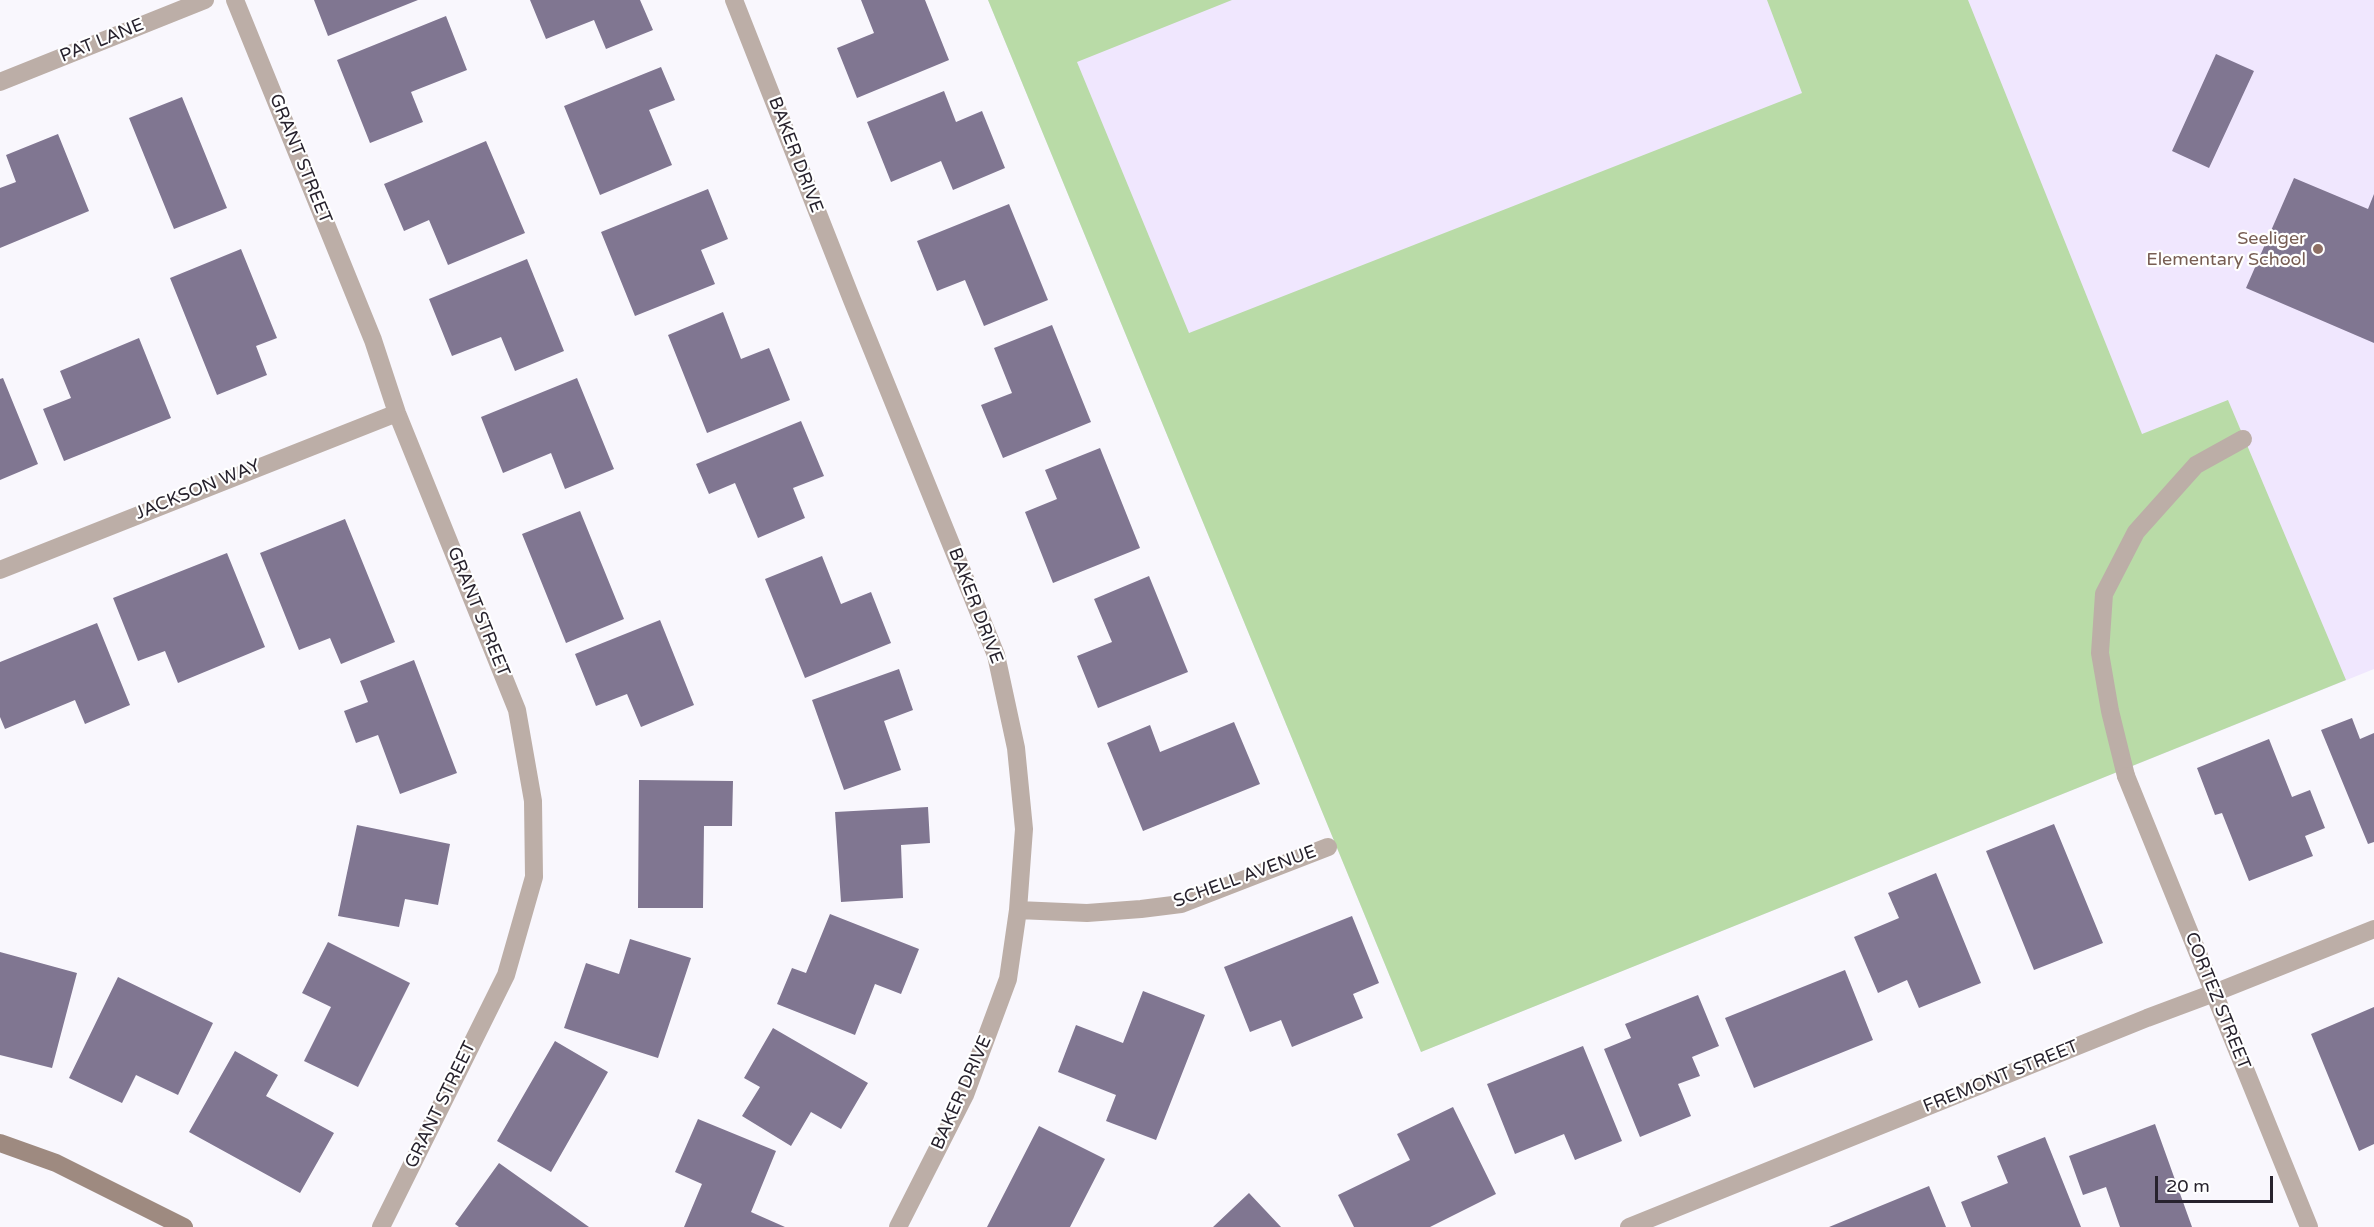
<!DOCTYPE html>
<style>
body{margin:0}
#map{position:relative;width:2374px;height:1227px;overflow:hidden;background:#f9f7fd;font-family:"Varela Round",sans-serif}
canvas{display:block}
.scale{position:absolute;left:2155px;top:1176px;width:118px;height:27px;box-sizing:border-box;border:3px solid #27222d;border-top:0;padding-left:8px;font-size:18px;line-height:21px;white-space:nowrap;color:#27222d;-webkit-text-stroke:4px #fff;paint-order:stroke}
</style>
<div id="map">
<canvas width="2374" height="1227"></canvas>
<div class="scale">20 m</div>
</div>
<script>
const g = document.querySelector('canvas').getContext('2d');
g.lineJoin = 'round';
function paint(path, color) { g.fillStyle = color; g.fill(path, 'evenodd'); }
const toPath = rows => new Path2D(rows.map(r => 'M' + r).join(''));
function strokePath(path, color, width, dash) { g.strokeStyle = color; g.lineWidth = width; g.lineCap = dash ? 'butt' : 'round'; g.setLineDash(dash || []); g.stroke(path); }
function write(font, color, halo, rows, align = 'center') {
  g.font = font + ' "Varela Round",sans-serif'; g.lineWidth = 4.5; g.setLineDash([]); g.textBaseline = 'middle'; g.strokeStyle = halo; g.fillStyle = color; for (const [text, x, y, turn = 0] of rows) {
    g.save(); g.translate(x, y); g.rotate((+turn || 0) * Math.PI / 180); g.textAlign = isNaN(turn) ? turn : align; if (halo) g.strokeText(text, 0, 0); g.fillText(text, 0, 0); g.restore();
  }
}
paint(toPath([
 [988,0,2374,0,2374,669,1421,1052]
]), '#f0e7fe');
paint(toPath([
 [988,0,1232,0,1077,62,1189,333,1802,93,1767,0,1968,0,2142,434,2228,400,2346,680,1421,1052]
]), '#b9dba7');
paint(toPath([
 [314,0,418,0,328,36],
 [530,0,640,0,653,30,606,49,594,20,546,39],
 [861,0,925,0,949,60,857,98,837,48,874,33],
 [446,16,467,70,411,92,423,122,370,143,337,60],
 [2216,54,2254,71,2209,168,2172,151],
 [661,67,675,100,649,110,672,165,600,195,564,106],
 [944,91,956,122,982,111,1005,168,953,190,941,161,891,182,867,122],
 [182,97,227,208,174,229,129,118],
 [58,134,89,211,0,248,0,188,16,182,6,155],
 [486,141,525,233,448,265,429,220,404,231,384,184],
 [2294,178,2368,209,2374,194,2374,343,2246,288],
 [708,189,728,239,701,250,715,284,635,316,601,232],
 [1009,204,1048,300,984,326,965,280,937,291,917,241],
 [241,249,277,338,256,346,267,375,217,395,170,278],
 [527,259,564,351,515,371,501,337,452,356,429,299],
 [723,312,741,359,769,348,790,400,707,433,668,335],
 [1052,325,1091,422,1003,458,981,405,1012,393,994,348],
 [139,338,171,418,64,461,43,409,71,398,60,371],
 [3,378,38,464,0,480,0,379],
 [577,378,614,469,565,489,551,453,503,473,481,417],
 [801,421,824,476,793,488,805,518,758,538,735,483,709,494,696,464],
 [1100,448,1140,548,1053,583,1025,512,1057,499,1045,470],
 [580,511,624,619,566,643,522,534],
 [345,519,395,642,341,664,330,638,299,650,260,553],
 [227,553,265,647,178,683,165,651,138,661,113,598],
 [822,556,841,604,871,592,891,643,805,678,765,579],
 [1149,576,1188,672,1098,708,1077,656,1112,642,1094,599],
 [660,620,694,705,641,727,627,694,596,706,575,654],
 [97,623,130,705,85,724,75,700,5,729,0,717,0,662],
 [414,660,457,773,400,794,378,735,356,743,344,711,368,702,360,681],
 [899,669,913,710,884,721,901,770,844,790,812,700],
 [2352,718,2360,739,2374,733,2374,842,2368,844,2321,730],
 [1234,722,1260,784,1143,831,1107,743,1150,725,1160,752],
 [2269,739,2292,797,2310,790,2325,828,2305,836,2313,856,2249,881,2222,813,2215,815,2197,768],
 [639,780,733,781,732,826,704,826,703,908,638,908],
 [928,807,930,843,901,845,903,898,841,902,835,812],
 [2054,824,2103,943,2034,970,1986,851],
 [357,825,450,844,438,905,405,899,399,927,338,916],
 [1936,873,1981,983,1919,1008,1907,980,1878,993,1854,937,1899,918,1888,893],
 [830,914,919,949,901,994,875,984,855,1035,777,1004,792,968,806,973],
 [1352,916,1379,983,1353,994,1363,1018,1292,1047,1281,1020,1250,1032,1224,967],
 [630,939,691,958,658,1058,564,1028,586,963,619,974],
 [328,942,410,983,358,1087,304,1061,331,1007,302,993],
 [0,952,77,973,52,1068,0,1055],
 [1845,970,1873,1040,1754,1088,1725,1018],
 [118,977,213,1023,178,1095,136,1075,122,1103,69,1078],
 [1143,991,1205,1015,1156,1140,1106,1121,1116,1095,1058,1072,1076,1025,1123,1043],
 [1698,995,1719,1046,1692,1057,1700,1076,1678,1084,1691,1116,1640,1137,1604,1049,1631,1038,1625,1024],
 [2374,1007,2374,1144,2359,1151,2311,1034],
 [773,1028,868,1083,841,1129,811,1112,791,1146,742,1116,760,1087,744,1078],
 [555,1041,608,1072,551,1172,497,1141],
 [1583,1046,1622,1141,1575,1160,1564,1134,1515,1154,1487,1084],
 [235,1051,278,1075,266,1096,334,1133,300,1193,189,1132],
 [1453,1107,1496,1194,1430,1227,1354,1227,1338,1195,1410,1160,1397,1134],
 [698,1119,776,1151,751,1212,785,1227,684,1227,702,1184,675,1172],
 [2155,1124,2192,1227,2120,1227,2106,1187,2083,1195,2069,1156],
 [1039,1126,1105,1159,1070,1227,987,1227],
 [2045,1137,2081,1227,1971,1227,1961,1202,2008,1183,1997,1156],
 [499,1163,589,1227,459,1227,455,1224],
 [1929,1186,1946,1227,1829,1227],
 [1249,1193,1281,1227,1213,1227]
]), '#807691');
strokePath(toPath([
 [2126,776,2110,711,2100,653,2104,594,2136,532,2196,465,2243,439]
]), '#bcaea7', 18);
strokePath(toPath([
 [235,0,373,340,397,413,517,710,533,801,534,877,506,975,381,1227],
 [734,0,852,300,996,655,1016,748,1024,829,1018,910,1008,979,965,1095,898,1227],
 [0,82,205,0],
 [0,570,397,413],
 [2126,776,2309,1227],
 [1018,910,1087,913,1141,909,1181,904,1328,847],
 [1629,1227,2147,1018,2214,993,2374,929]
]), '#bcaea7', 18);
strokePath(toPath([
 [0,1143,56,1163,184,1227]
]), '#9e8a80', 18);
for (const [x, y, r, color] of [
 [2318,249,6,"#8d6e63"]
]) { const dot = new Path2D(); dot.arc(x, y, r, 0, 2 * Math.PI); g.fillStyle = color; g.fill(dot); strokePath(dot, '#fff', 2); }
write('18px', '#27222d', '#fff', [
 ["PAT LANE",102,41,-22],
 ["BAKER DRIVE",795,155,69],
 ["GRANT STREET",300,159,68],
 ["JACKSON WAY",198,490,-22],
 ["BAKER DRIVE",975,606,69],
 ["GRANT STREET",478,612,68],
 ["SCHELL AVENUE",1245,877,-20],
 ["CORTEZ STREET",2217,1001,68],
 ["FREMONT STREET",2001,1077,-22],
 ["BAKER DRIVE",962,1093,-66],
 ["GRANT STREET",441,1105,-64]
]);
write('18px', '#785e54', '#fff', [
 ["Seeliger",2306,239],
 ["Elementary School",2306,260]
], 'right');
</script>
